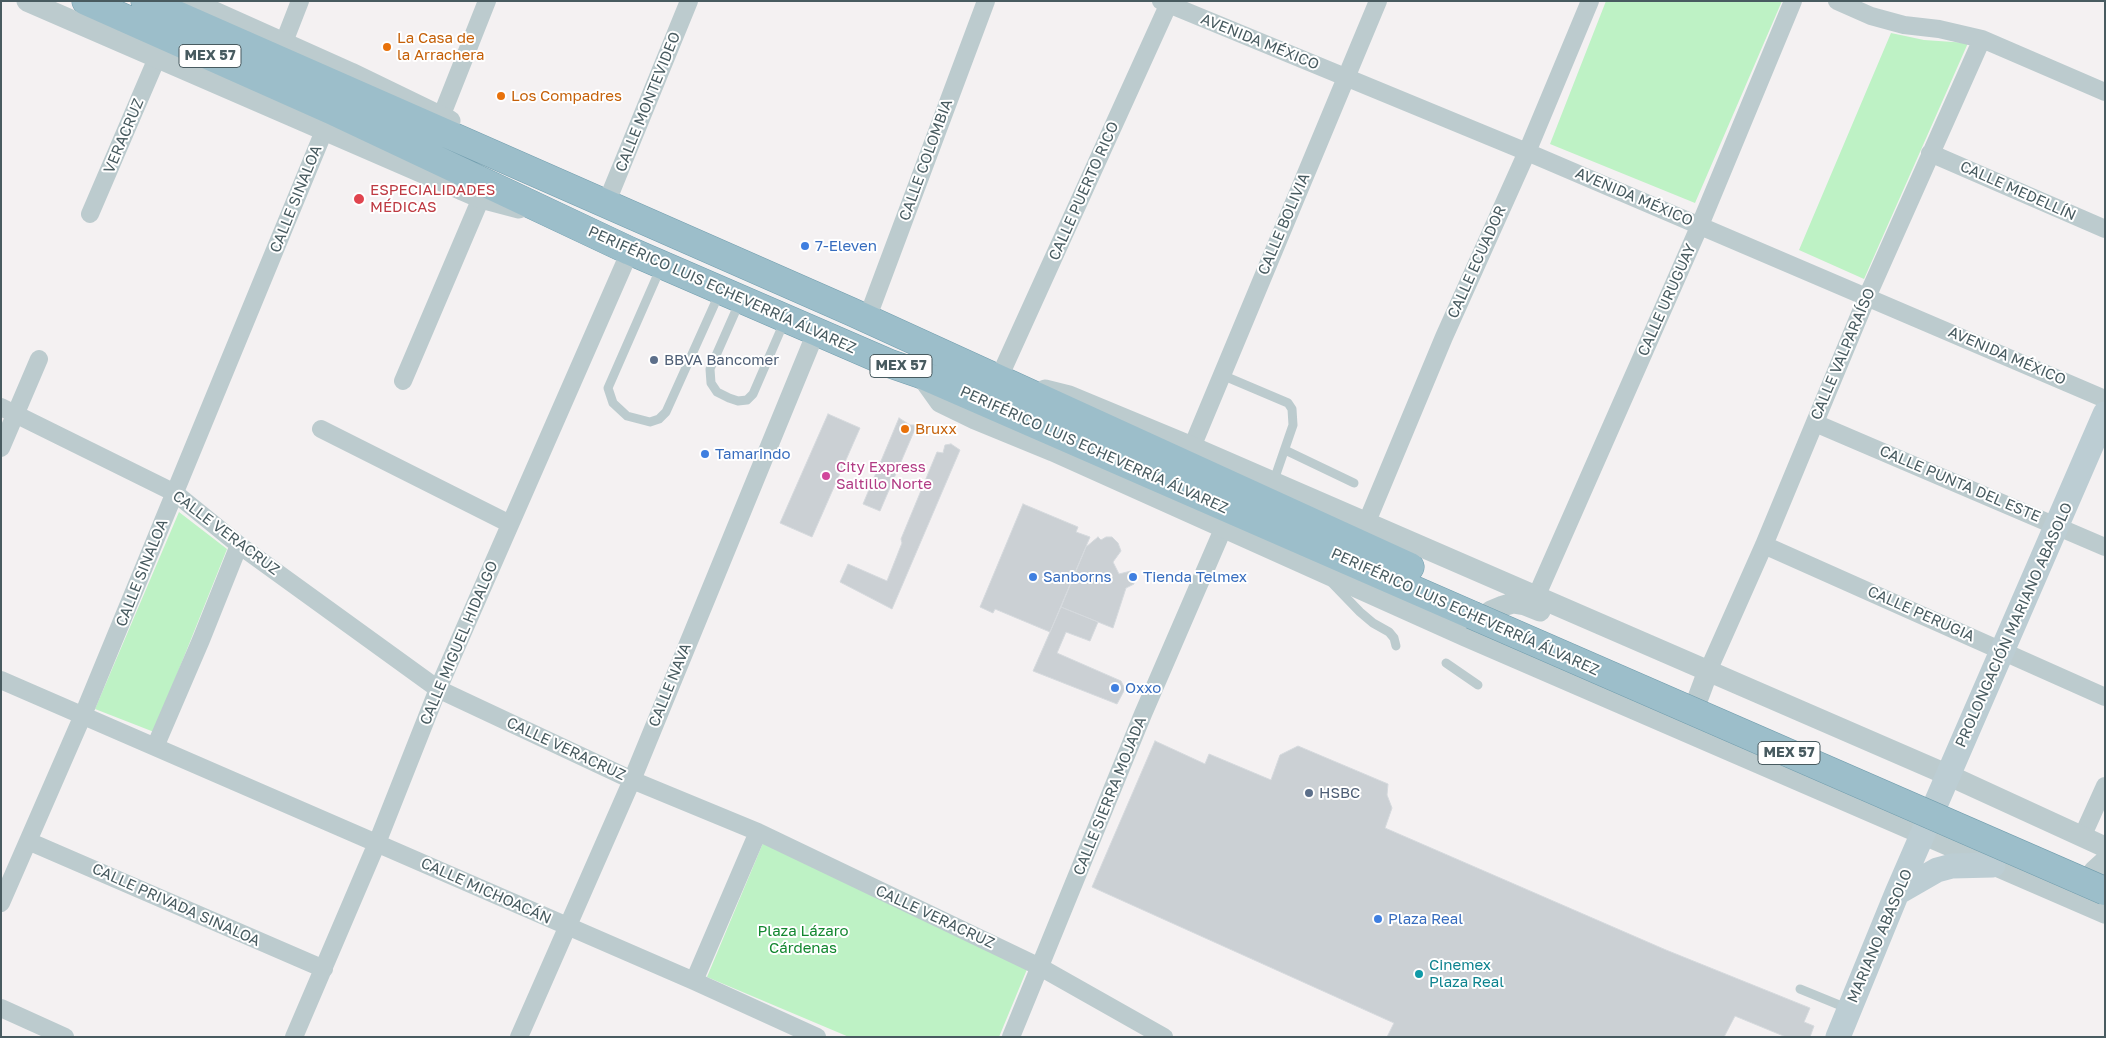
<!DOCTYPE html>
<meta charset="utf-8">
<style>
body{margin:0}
#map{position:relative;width:2106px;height:1038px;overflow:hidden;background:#f4f1f2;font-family:"Golos Text",sans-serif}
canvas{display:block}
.frame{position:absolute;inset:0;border:2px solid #485b60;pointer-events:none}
</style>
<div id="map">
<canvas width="2106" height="1038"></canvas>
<div class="frame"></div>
</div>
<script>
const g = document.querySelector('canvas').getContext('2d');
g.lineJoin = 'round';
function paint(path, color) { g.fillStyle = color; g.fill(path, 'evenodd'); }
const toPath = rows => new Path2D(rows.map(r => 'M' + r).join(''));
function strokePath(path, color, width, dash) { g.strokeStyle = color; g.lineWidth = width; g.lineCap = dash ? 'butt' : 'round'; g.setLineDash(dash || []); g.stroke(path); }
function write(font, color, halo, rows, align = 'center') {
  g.font = font + ' "Golos Text",sans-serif'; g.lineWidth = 4; g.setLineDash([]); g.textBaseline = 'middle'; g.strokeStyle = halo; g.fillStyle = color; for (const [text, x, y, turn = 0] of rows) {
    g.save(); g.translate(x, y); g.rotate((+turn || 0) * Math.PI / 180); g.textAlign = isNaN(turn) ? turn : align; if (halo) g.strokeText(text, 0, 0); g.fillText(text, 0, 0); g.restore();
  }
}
paint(toPath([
 [1606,1,1782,1,1695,203,1550,144],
 [1891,33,1924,40,1968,43,1864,279,1799,250],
 [179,512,227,549,154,732,95,709],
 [763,843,1030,962,999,1037,849,1037,707,977]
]), '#bef2c5');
const building = toPath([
 [828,414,860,428,812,537,780,523,828,414],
 [899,418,910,425,919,425,920,428,915,429,880,511,863,504,899,418],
 [951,444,960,450,892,609,840,582,848,564,887,581,902,543,901,539,937,452,943,453,945,445,951,444],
 [1023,504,1078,527,1076,532,1090,537,1050,632,995,609,993,613,980,607,1023,504],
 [1098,537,1101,540,1106,537,1112,537,1118,543,1121,551,1113,562,1119,574,1131,571,1134,584,1126,588,1113,628,1061,607,1086,547,1098,537],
 [1061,607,1098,622,1090,641,1066,632,1057,653,1121,681,1125,689,1117,704,1033,671,1061,607],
 [1155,741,1205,764,1209,754,1271,780,1280,755,1298,746,1388,784,1387,795,1392,808,1385,828,1666,950,1810,1008,1804,1022,1814,1026,1810,1037,1786,1037,1735,1016,1724,1037,1387,1037,1394,1023,1092,887,1155,741]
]);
paint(building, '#cbd0d4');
strokePath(building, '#d5d9dd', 1);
const trunk = toPath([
 [86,1,333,111,630,251,891,364,920,374,1472,615],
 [145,1,852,312,1410,567]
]);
strokePath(trunk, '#729eae', 29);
strokePath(toPath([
 [661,267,608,388,613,403,627,416,650,422,659,419,666,412,720,292],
 [740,301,710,369,711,383,717,392,729,398,738,401,747,400,753,394,785,320],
 [1222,375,1288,403,1292,409,1293,425,1273,483],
 [1285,450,1354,483],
 [1332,583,1360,612,1373,623,1389,632,1394,638,1396,646],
 [1446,663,1478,685],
 [1800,989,1849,1009]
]), '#bccbce', 9);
strokePath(toPath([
 [1161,1,1527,152,2105,399],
 [1837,1,1871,16,1904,25,1939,29,1982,39,2105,92],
 [284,42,300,1],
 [441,117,487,1],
 [1930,153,2105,229],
 [606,204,689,1],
 [90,214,157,58],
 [867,319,986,1],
 [998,380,1170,1],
 [403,381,481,198],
 [1,407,175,493,239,545,438,689,632,780,758,832,1040,967,1164,1037],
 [1815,423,2105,547],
 [321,429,510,524],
 [1192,447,1378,1],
 [1,448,39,359],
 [1366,524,1444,337,1527,152,1590,1],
 [1764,545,2105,697],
 [1536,597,1700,225,1793,1],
 [1708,671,1764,545,1867,297,1982,39],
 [1,680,694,981,817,1037],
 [155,747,201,640,239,545],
 [2082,837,2105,786],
 [28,841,324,969],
 [1,903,83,715,324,131],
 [694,981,758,832],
 [1,1008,65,1037],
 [294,1037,377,843,438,689,630,251],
 [519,1037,632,780,816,332],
 [1011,1037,1143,714,1223,529]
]), '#bccbce', 18);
strokePath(toPath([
 [27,1,481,198,519,208],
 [190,1,351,73,450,121],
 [920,374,940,402,975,419,1053,451,1465,636,2105,913],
 [1045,390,1069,396,1192,447,1948,775,2105,847],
 [1471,627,1491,611,1503,606,1513,603,1525,605,1540,611],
 [1676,708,1687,710,1692,708,1698,698,1708,671],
 [2093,899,2090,883,2094,871,2105,861]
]), '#bccbce', 21);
strokePath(toPath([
 [1897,893,1937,870,1952,866,1993,865],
 [1838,1037,1897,893,2105,414]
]), '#bccdd3', 25);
strokePath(trunk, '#9cbeca', 28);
const trunkBridge = toPath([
 [1472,615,2105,891]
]);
strokePath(trunkBridge, '#729eae', 29, []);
strokePath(trunkBridge, '#9cbeca', 28);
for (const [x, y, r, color] of [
 [387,47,5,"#e8710a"],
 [501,96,5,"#e8710a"],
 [359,199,6,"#e0444e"],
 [805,246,5,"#3f7fe0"],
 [654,360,5,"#5c6f8a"],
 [905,429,5,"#e8710a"],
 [705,454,5,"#3f7fe0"],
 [826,476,5,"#d1479c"],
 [1033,577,5,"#3f7fe0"],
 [1133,577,5,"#3f7fe0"],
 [1115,688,5,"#3f7fe0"],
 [1309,793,5,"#5c6f8a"],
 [1378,919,5,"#3f7fe0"],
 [1419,974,5,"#0f9aa8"]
]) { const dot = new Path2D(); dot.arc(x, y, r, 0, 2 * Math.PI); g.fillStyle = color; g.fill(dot); strokePath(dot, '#fff', 2); }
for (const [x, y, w] of [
 [210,56,62],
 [901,366,62],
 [1789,753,62]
]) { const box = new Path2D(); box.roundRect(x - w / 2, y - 11.5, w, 23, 4); g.fillStyle = '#fff'; g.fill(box); strokePath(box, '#485b60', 1); }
write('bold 14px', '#485b60', null, [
 ["MEX 57",210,56],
 ["MEX 57",901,366],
 ["MEX 57",1789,753]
]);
write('15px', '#c56008', '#fff', [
 ["La Casa de",397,38],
 ["la Arrachera",397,55],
 ["Los Compadres",511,96],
 ["Bruxx",915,429]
], 'left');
write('15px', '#485b60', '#fff', [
 ["AVENIDA MÉXICO",1260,42,22],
 ["CALLE MONTEVIDEO",648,102,-68],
 ["VERACRUZ",124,136,-67],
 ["CALLE COLOMBIA",926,160,-70],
 ["CALLE PUERTO RICO",1084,191,-66],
 ["CALLE MEDELLÍN",2018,191,24],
 ["AVENIDA MÉXICO",1634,197,23],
 ["CALLE SINALOA",296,199,-68],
 ["CALLE BOLIVIA",1284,224,-67],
 ["CALLE ECUADOR",1477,262,-66],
 ["PERIFÉRICO LUIS ECHEVERRÍA ÁLVAREZ",722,290,24],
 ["CALLE URUGUAY",1667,300,-66],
 ["CALLE VALPARAÍSO",1843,354,-67],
 ["AVENIDA MÉXICO",2007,356,23],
 ["PERIFÉRICO LUIS ECHEVERRÍA ÁLVAREZ",1094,450,24],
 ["CALLE PUNTA DEL ESTE",1960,484,23],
 ["CALLE VERACRUZ",226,533,37],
 ["CALLE SINALOA",142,573,-68],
 ["PERIFÉRICO LUIS ECHEVERRÍA ÁLVAREZ",1465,612,24],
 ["CALLE PERUGIA",1921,614,24],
 ["PROLONGACIÓN MARIANO ABASOLO",2014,625,-66],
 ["CALLE MIGUEL HIDALGO",459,643,-67],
 ["CALLE NAVA",670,685,-68],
 ["CALLE VERACRUZ",566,749,25],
 ["CALLE SIERRA MOJADA",1110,796,-68],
 ["CALLE MICHOACÁN",486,891,24],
 ["CALLE PRIVADA SINALOA",176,905,24],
 ["CALLE VERACRUZ",935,917,25],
 ["MARIANO ABASOLO",1880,936,-67]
]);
write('15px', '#be3a42', '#fff', [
 ["ESPECIALIDADES",370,190],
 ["MÉDICAS",370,207]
], 'left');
write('15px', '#366cbe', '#fff', [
 ["7-Eleven",815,246],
 ["Tamarindo",715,454],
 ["Sanborns",1043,577],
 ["Tienda Telmex",1143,577],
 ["Oxxo",1125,688],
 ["Plaza Real",1388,919]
], 'left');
write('15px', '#4e5e75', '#fff', [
 ["BBVA Bancomer",664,360],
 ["HSBC",1319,793]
], 'left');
write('15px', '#b23c85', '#fff', [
 ["City Express",836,467],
 ["Saltillo Norte",836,484]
], 'left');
write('15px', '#12872f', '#fff', [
 ["Plaza Lázaro",803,931],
 ["Cárdenas",803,948]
]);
write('15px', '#0d838f', '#fff', [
 ["Cinemex",1429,965],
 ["Plaza Real",1429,982]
], 'left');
</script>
